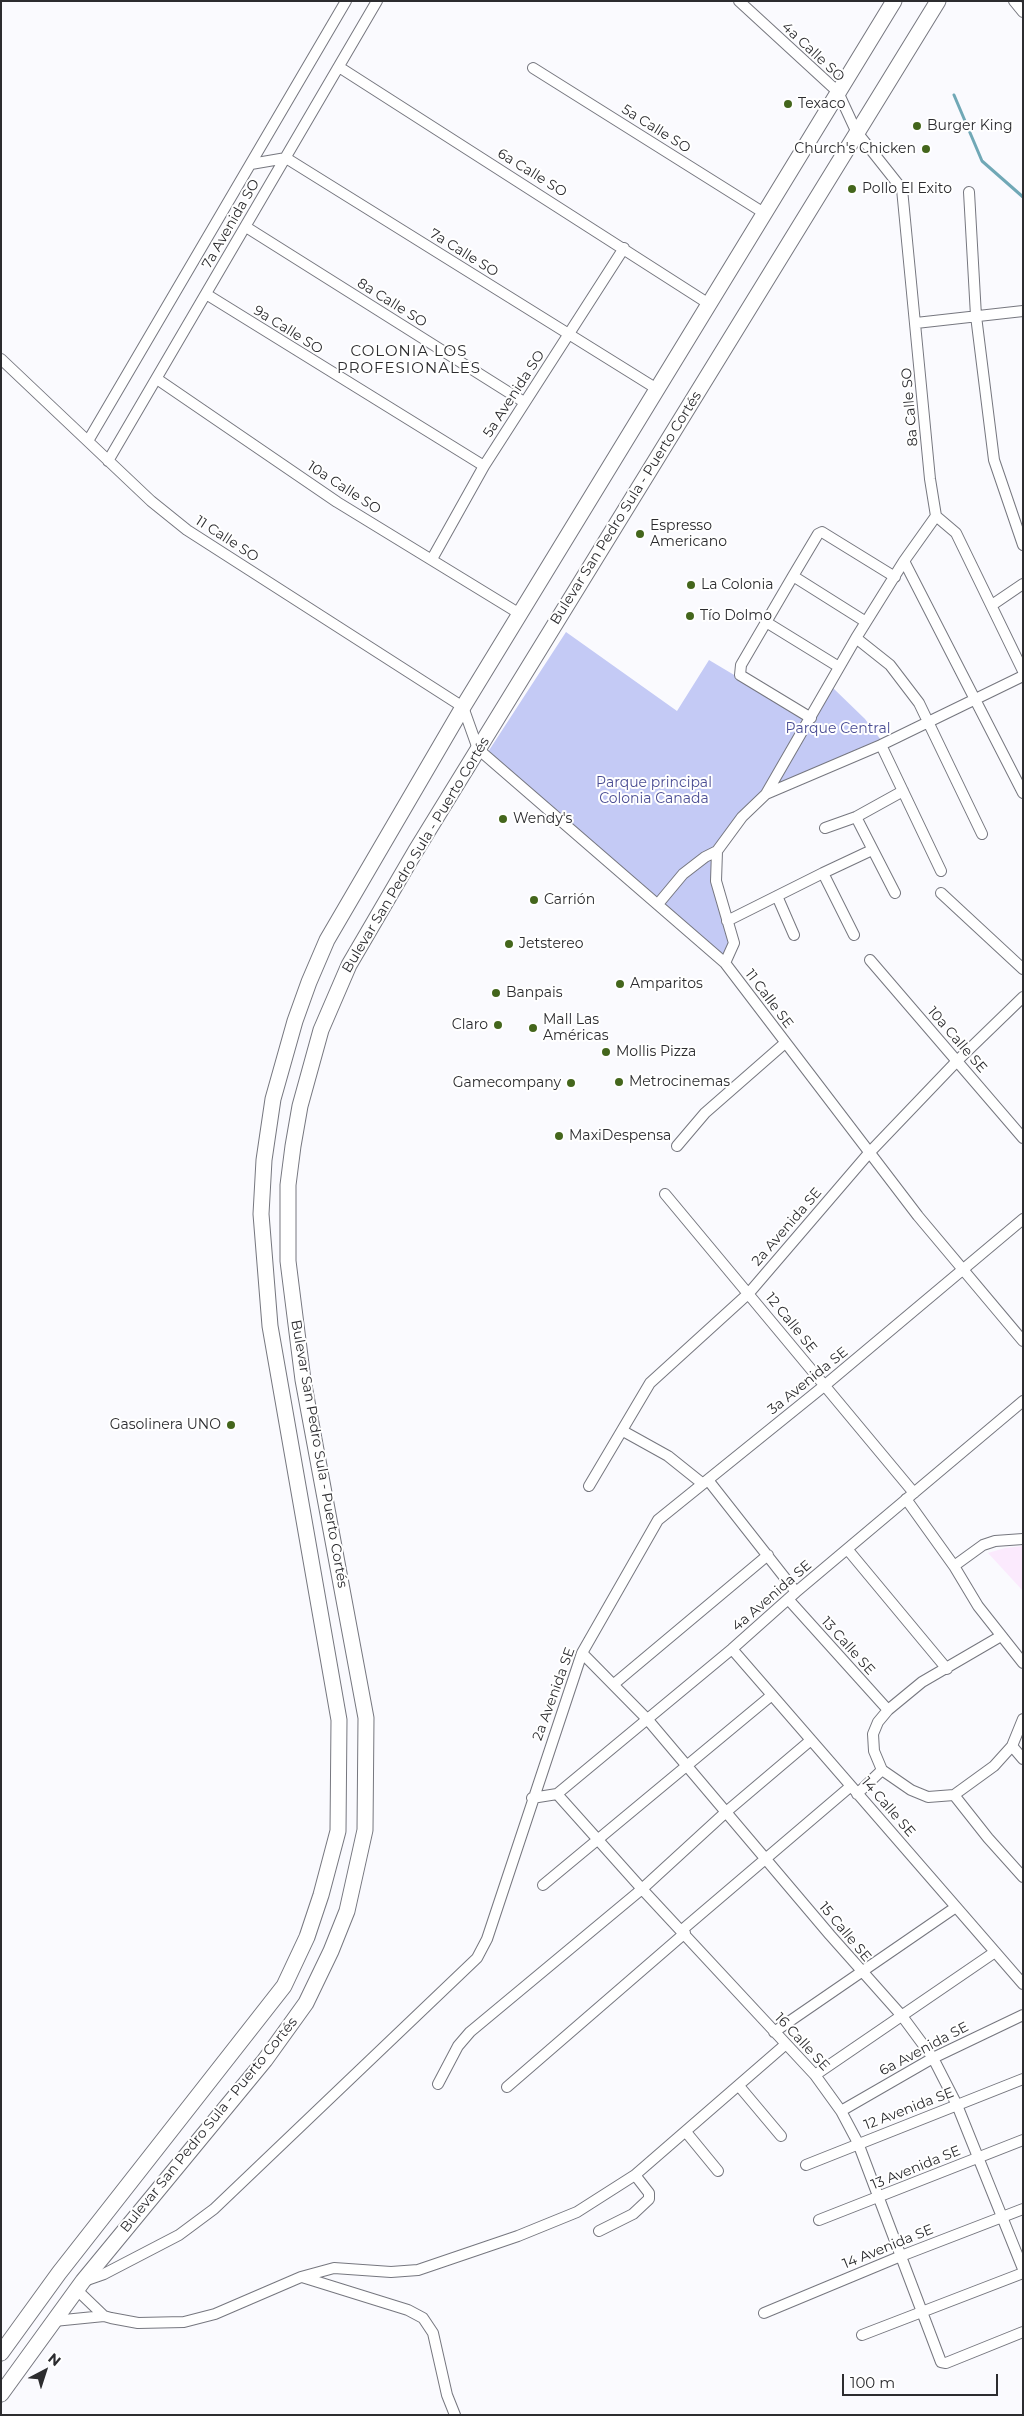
<!DOCTYPE html>
<meta charset="utf-8">
<style>
body{margin:0}
#map{position:relative;width:1024px;height:2416px;overflow:hidden;background:#fafafe;font-family:Montserrat,sans-serif}
canvas{display:block}
.frame{position:absolute;inset:0;border:2px solid #2c2c2f;pointer-events:none}
.north{position:absolute;left:20px;top:2346px;width:50px;height:50px;-webkit-text-stroke:4px #fff;paint-order:stroke;rotate:40deg;font-size:14px;font-weight:700;line-height:20px;text-align:center;color:#2c2c2f}
.north::after{content:'';display:block;margin:auto;width:18px;height:22px;background:#2c2c2f;clip-path:polygon(50% 0,100% 100%,50% 72%,0 100%)}
.scale{position:absolute;left:842px;top:2374px;width:156px;height:22px;box-sizing:border-box;border:2px solid #2c2c2f;border-top:0;padding-left:6px;font-size:15px;line-height:18px;white-space:nowrap;color:#2c2c2f;-webkit-text-stroke:4px #fff;paint-order:stroke}
</style>
<div id="map">
<canvas width="1024" height="2416"></canvas>
<div class="frame"></div>
<div class="north">N</div>
<div class="scale">100 m</div>
</div>
<script>
const g = document.querySelector('canvas').getContext('2d');
g.lineJoin = 'round';
function paint(path, color) { g.fillStyle = color; g.fill(path, 'evenodd'); }
const toPath = rows => new Path2D(rows.map(r => 'M' + r).join(''));
function strokePath(path, color, width, dash) { g.strokeStyle = color; g.lineWidth = width; g.lineCap = dash ? 'butt' : 'round'; g.setLineDash(dash || []); g.stroke(path); }
function write(font, color, halo, rows, align = 'center') {
  g.font = font + ' Montserrat,sans-serif'; g.lineWidth = 4; g.setLineDash([]); g.textBaseline = 'middle'; g.strokeStyle = halo; g.fillStyle = color; for (const [text, x, y, turn = 0] of rows) {
    g.save(); g.translate(x, y); g.rotate((+turn || 0) * Math.PI / 180); g.textAlign = isNaN(turn) ? turn : align; if (halo) g.strokeText(text, 0, 0); g.fillText(text, 0, 0); g.restore();
  }
}
paint(toPath([
 [1023,1546,1023,1591,988,1553,1005,1548]
]), '#fbeafd');
paint(toPath([
 [566,632,677,711,709,660,808,719,763,794,715,849,712,881,734,943,725,963,486,755],
 [832,687,865,719,881,740,772,789]
]), '#c4caf5');
strokePath(toPath([
 [954,95,982,161,1023,197]
]), '#70a8b6', 3);
const minor = toPath([
 [739,1,838,92,856,131,902,189,930,479,936,516,956,533,1023,671],
 [1014,1,1023,12],
 [339,67,709,304],
 [533,68,764,213],
 [251,164,286,158,657,389],
 [969,192,976,316,994,460,1023,545],
 [246,227,524,402],
 [206,294,484,466],
 [916,323,1023,311],
 [1,359,151,501,187,530,463,707,478,749,725,963,918,1216,1023,1341],
 [157,379,337,502,520,614],
 [88,441,346,1],
 [108,461,377,1],
 [432,559,484,466,624,248],
 [904,561,1023,793],
 [793,576,866,622],
 [992,605,1023,584],
 [766,622,839,667],
 [856,638,890,665,919,703,982,834],
 [811,718,740,675,741,665,793,576,818,534,822,532,895,577],
 [881,745,941,871],
 [766,794,881,745,1023,676],
 [856,817,895,893],
 [825,828,856,817,903,791],
 [823,873,872,850],
 [941,893,1023,969],
 [777,896,794,935],
 [658,904,683,874,705,857,717,851],
 [727,921,823,873,854,935],
 [870,960,1023,1138],
 [725,963,734,943,716,881,717,851,742,817,766,794,856,638,904,561,936,516],
 [677,1146,705,1113,785,1043],
 [665,1194,914,1493],
 [623,1431,668,1456,703,1484],
 [708,1480,796,1592],
 [589,1486,650,1383,749,1293,869,1153,957,1061,1023,997],
 [906,1499,954,1566,978,1606,1023,1663],
 [848,1550,947,1669],
 [954,1566,983,1545,995,1541,1023,1539],
 [788,1599,888,1710],
 [732,1649,1023,1984],
 [582,1653,648,1720,830,1935,902,2016,933,2058,957,2105,1023,2269],
 [614,1684,768,1555],
 [1012,1746,1023,1759],
 [882,1770,911,1790,928,1797,954,1795,994,1766,1012,1746,1023,1719],
 [557,1794,642,1889,815,2075,841,2111,858,2143,941,2362,946,2363,1023,2332],
 [857,1794,882,1770,874,1751,873,1734,878,1722,888,1710,922,1682,1001,1636],
 [954,1795,988,1838,1023,1877],
 [532,1798,557,1794,732,1649,796,1592,1023,1401],
 [543,1885,772,1695],
 [682,1930,851,1786],
 [774,2032,956,1907],
 [815,2075,995,1952],
 [438,2084,458,2046,470,2032,642,1889,726,1812,811,1740],
 [739,2086,781,2136],
 [507,2087,685,1933],
 [841,2111,933,2058,1023,2015],
 [686,2132,718,2171],
 [806,2165,1023,2079],
 [819,2220,1023,2140],
 [599,2231,633,2214,649,2199,649,2193,635,2175],
 [302,2277,408,2310,423,2318,433,2333,447,2395,455,2415],
 [84,2281,104,2274,179,2235,214,2209,477,1958,487,1939,582,1653,658,1520,824,1386,1023,1219],
 [77,2290,104,2316,111,2318,138,2323,184,2322,215,2314,301,2277,334,2268,391,2272,418,2270,518,2236,577,2212,635,2175,786,2044],
 [764,2313,901,2256,1023,2209],
 [54,2321,104,2316],
 [862,2335,1023,2273]
]);
const highway = toPath([
 [1,2353,59,2273,284,1986,307,1937,321,1895,338,1831,339,1720,270,1326,261,1214,264,1160,273,1099,295,1021,309,982,327,940,463,707,894,1],
 [1,2394,83,2281,265,2060,306,2003,331,1951,347,1911,365,1830,366,1718,303,1380,288,1261,288,1185,293,1146,300,1106,321,1030,349,965,415,852,938,1]
]);
strokePath(minor, '#76777f', 12);
strokePath(highway, '#76777f', 17);
strokePath(minor, '#fff', 10);
strokePath(highway, '#fff', 15);
for (const [x, y, r, color] of [
 [788,104,5,"#44661c"],
 [917,126,5,"#44661c"],
 [926,149,5,"#44661c"],
 [852,189,5,"#44661c"],
 [640,534,5,"#44661c"],
 [691,585,5,"#44661c"],
 [690,616,5,"#44661c"],
 [503,819,5,"#44661c"],
 [534,900,5,"#44661c"],
 [509,944,5,"#44661c"],
 [620,984,5,"#44661c"],
 [496,993,5,"#44661c"],
 [498,1025,5,"#44661c"],
 [533,1028,5,"#44661c"],
 [606,1052,5,"#44661c"],
 [619,1082,5,"#44661c"],
 [571,1083,5,"#44661c"],
 [559,1136,5,"#44661c"],
 [231,1425,5,"#44661c"]
]) { const dot = new Path2D(); dot.arc(x, y, r, 0, 2 * Math.PI); g.fillStyle = color; g.fill(dot); strokePath(dot, '#fff', 2); }
write('14px', '#2c2c2f', '#fff', [
 ["4a Calle SO",813,52,43],
 ["5a Calle SO",656,129,32],
 ["6a Calle SO",532,173,32],
 ["7a Avenida SO",231,224,-60],
 ["7a Calle SO",464,253,32],
 ["8a Calle SO",392,303,32],
 ["9a Calle SO",288,330,32],
 ["5a Avenida SO",514,394,-57],
 ["8a Calle SO",910,407,-95],
 ["10a Calle SO",344,488,33],
 ["Bulevar San Pedro Sula - Puerto Cortés",626,508,-58],
 ["11 Calle SO",227,539,33],
 ["Bulevar San Pedro Sula - Puerto Cortés",416,855,-59],
 ["11 Calle SE",769,999,53],
 ["10a Calle SE",957,1040,49],
 ["2a Avenida SE",787,1227,-49],
 ["12 Calle SE",791,1323,51],
 ["3a Avenida SE",808,1381,-39],
 ["Bulevar San Pedro Sula - Puerto Cortés",319,1454,80],
 ["4a Avenida SE",772,1596,-41],
 ["13 Calle SE",848,1646,48],
 ["2a Avenida SE",554,1694,-70],
 ["14 Calle SE",888,1807,49],
 ["15 Calle SE",845,1932,50],
 ["16 Calle SE",802,2042,47],
 ["6a Avenida SE",924,2049,-28],
 ["12 Avenida SE",909,2109,-21],
 ["Bulevar San Pedro Sula - Puerto Cortés",209,2125,-51],
 ["13 Avenida SE",916,2168,-22],
 ["14 Avenida SE",888,2247,-22]
]);
write('14px', '#2c2c2f', '#fff', [
 ["Texaco",798,104],
 ["Burger King",927,126],
 ["Church's Chicken",916,149,"right"],
 ["Pollo El Exito",862,189],
 ["Espresso",650,526],
 ["Americano",650,542],
 ["La Colonia",701,585],
 ["Tío Dolmo",700,616],
 ["Wendy's",513,819],
 ["Carrión",544,900],
 ["Jetstereo",519,944],
 ["Amparitos",630,984],
 ["Banpais",506,993],
 ["Mall Las",543,1020],
 ["Américas",543,1036],
 ["Claro",488,1025,"right"],
 ["Mollis Pizza",616,1052],
 ["Metrocinemas",629,1082],
 ["Gamecompany",561,1083,"right"],
 ["MaxiDespensa",569,1136],
 ["Gasolinera UNO",221,1425,"right"]
], 'left');
write('14px', '#4b4e94', '#fff', [
 ["Parque Central",838,729],
 ["Parque principal",654,783],
 ["Colonia Canada",654,799]
]);
g.letterSpacing = '1px';
write('15px', '#2c2c2f', '#fff', [
 ["COLONIA LOS",409,352],
 ["PROFESIONALES",409,369]
]);
g.letterSpacing = '0px';
</script>
